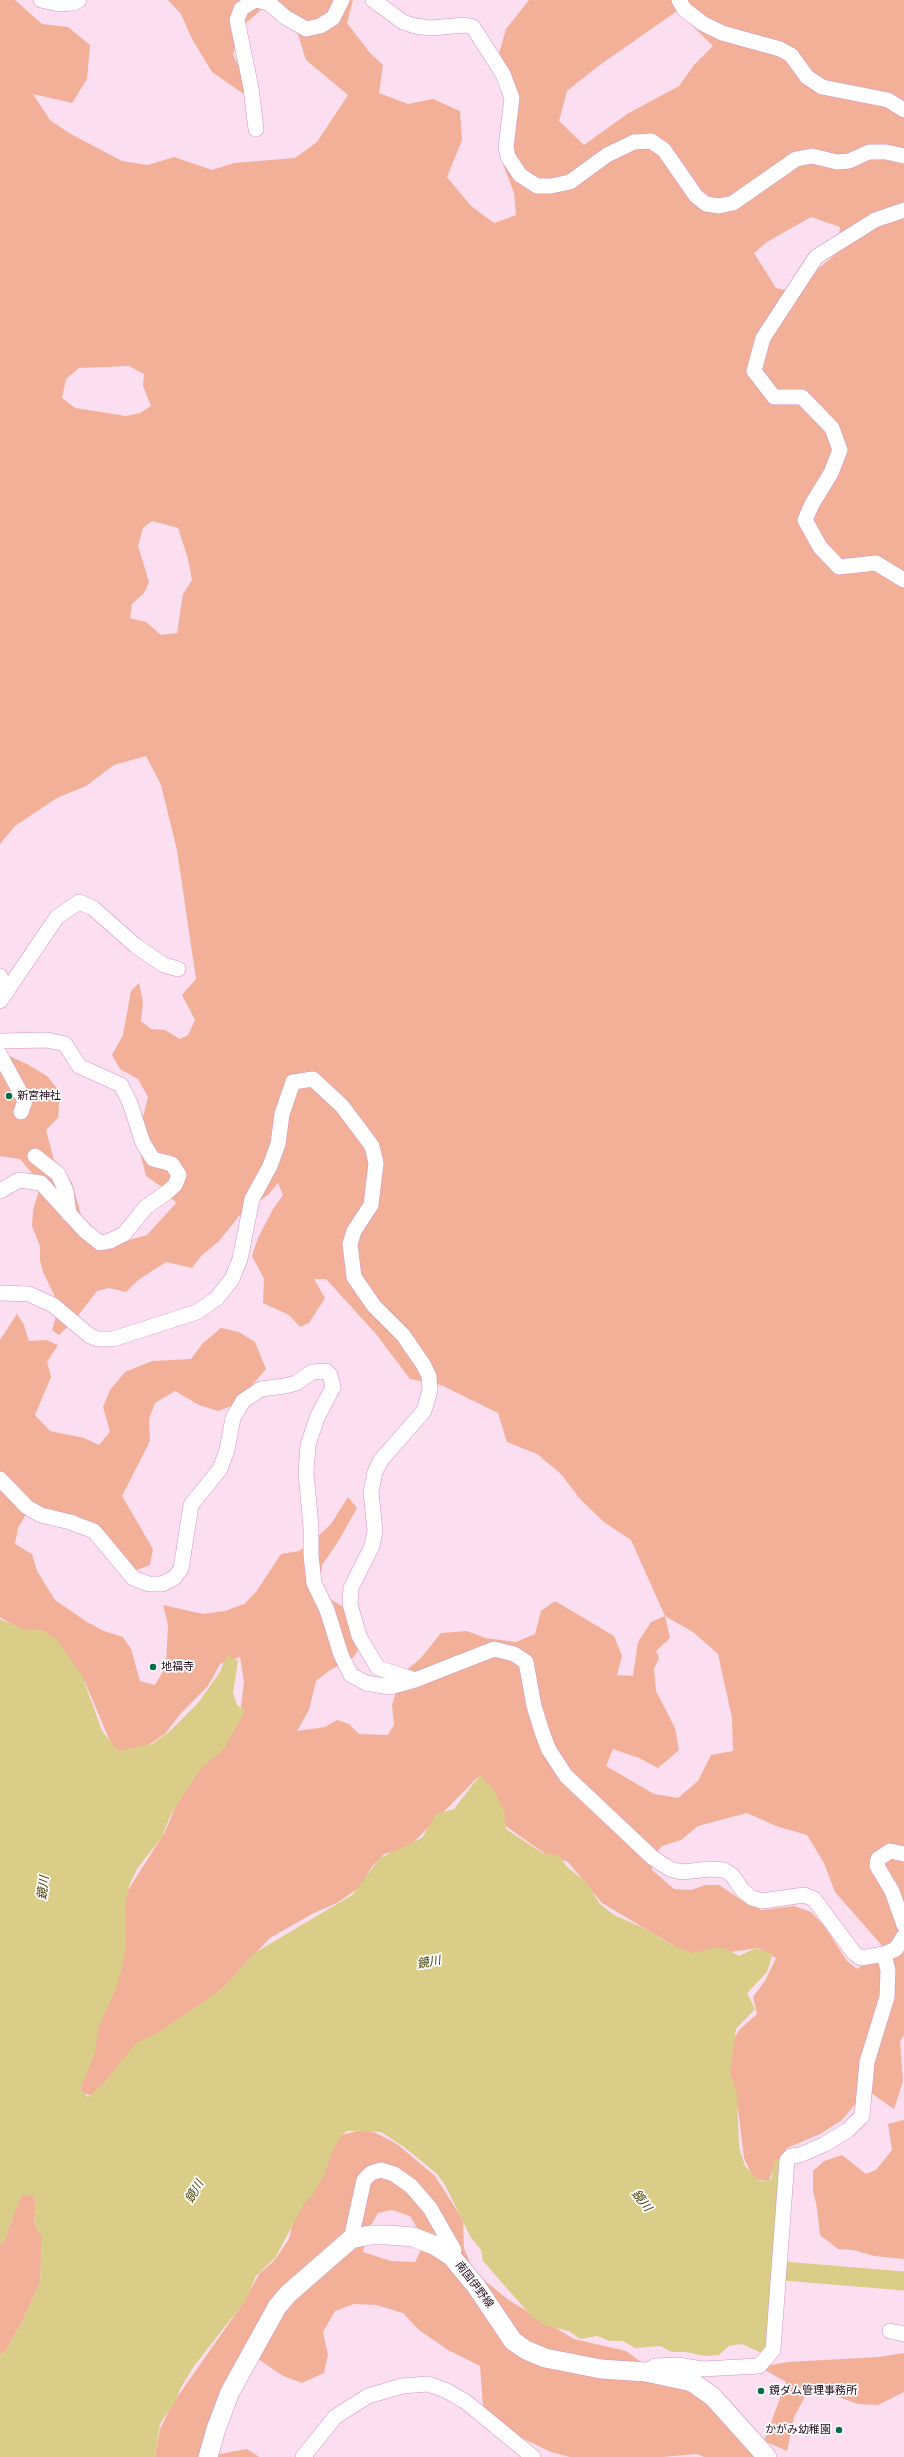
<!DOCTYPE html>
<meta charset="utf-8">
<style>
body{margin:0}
canvas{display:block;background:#fcdef1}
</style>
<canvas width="904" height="2457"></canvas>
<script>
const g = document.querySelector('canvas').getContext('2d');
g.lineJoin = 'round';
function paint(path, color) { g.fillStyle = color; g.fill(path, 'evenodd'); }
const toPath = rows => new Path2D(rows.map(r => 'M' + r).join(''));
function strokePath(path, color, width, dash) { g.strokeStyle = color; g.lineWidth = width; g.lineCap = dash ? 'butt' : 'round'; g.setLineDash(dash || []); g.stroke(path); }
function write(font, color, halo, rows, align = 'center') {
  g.font = font + ' "Sofia Sans Condensed","Noto Sans JP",sans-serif'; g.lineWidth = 3.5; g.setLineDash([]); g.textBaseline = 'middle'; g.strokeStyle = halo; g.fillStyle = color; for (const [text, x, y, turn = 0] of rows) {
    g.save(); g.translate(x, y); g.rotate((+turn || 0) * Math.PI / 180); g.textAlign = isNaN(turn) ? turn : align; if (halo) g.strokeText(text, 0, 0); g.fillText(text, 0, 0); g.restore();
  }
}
paint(toPath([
 [0,0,15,0,42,24,68,27,90,45,87,79,72,103,33,94,50,120,69,133,122,161,148,165,174,157,212,170,234,163,295,158,317,142,348,95,306,60,296,28,278,10,261,10,240,28,233,55,247,82,245,95,212,72,192,39,181,14,168,0,353,0,347,23,370,53,383,65,379,93,408,104,433,99,460,111,462,140,447,177,471,206,494,223,516,215,514,193,501,159,513,97,497,61,506,29,529,0,904,0,904,2035,900,2041,903,2081,894,2109,867,2090,842,2120,820,2134,787,2148,775,2164,769,2180,754,2180,744,2158,738,2109,730,2079,728,2049,739,2030,757,2014,753,1997,765,1981,776,1958,758,1948,688,1958,676,1947,602,1903,568,1862,545,1854,503,1824,478,1777,414,1842,399,1851,384,1854,371,1868,360,1887,337,1903,312,1914,270,1938,225,1986,95,2097,80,2092,83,2069,121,1901,165,1832,177,1802,202,1763,240,1715,244,1682,240,1657,220,1664,208,1686,181,1713,165,1734,142,1749,114,1751,85,1682,65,1658,0,1617,0,1340,17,1314,23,1323,29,1341,46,1340,58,1345,47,1362,51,1377,35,1415,50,1431,84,1438,99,1445,110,1432,103,1407,110,1390,125,1372,152,1361,191,1359,202,1344,221,1328,239,1332,255,1342,266,1369,236,1404,218,1411,199,1405,175,1391,155,1403,149,1419,150,1441,122,1496,153,1549,150,1565,129,1573,95,1532,76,1515,29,1509,18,1528,15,1544,32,1554,37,1571,55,1600,87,1622,104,1631,123,1637,131,1649,140,1681,155,1685,166,1666,168,1625,163,1605,203,1614,225,1611,244,1604,256,1592,281,1554,299,1551,314,1540,331,1524,348,1497,357,1508,338,1542,322,1565,320,1583,328,1598,352,1612,364,1639,354,1657,329,1671,316,1681,309,1710,297,1731,325,1727,337,1720,349,1724,359,1734,388,1735,394,1725,392,1705,402,1674,421,1658,441,1633,467,1631,485,1638,516,1642,535,1634,541,1611,555,1601,614,1636,622,1656,617,1675,633,1676,638,1642,651,1622,665,1616,631,1540,604,1522,580,1499,561,1474,537,1454,507,1442,498,1413,441,1385,410,1379,376,1334,326,1279,314,1279,325,1298,309,1323,300,1327,289,1315,263,1303,264,1279,252,1256,258,1238,273,1209,283,1195,278,1183,269,1194,239,1216,219,1241,201,1256,192,1268,166,1262,138,1280,126,1292,109,1288,97,1291,73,1322,59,1335,52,1330,57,1313,57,1301,43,1272,40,1260,40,1246,32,1226,33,1210,41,1184,20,1159,0,1156,0,1060,7,1055,27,1064,47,1076,60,1092,58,1118,46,1130,54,1160,61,1166,72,1183,81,1215,106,1242,122,1242,147,1235,176,1203,162,1187,146,1176,137,1140,148,1097,138,1079,120,1069,112,1055,123,1035,131,991,139,983,143,1002,141,1021,151,1029,165,1030,180,1039,188,1035,195,1020,182,995,196,979,177,850,161,785,146,756,114,765,86,786,57,798,15,826,0,844],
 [677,11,713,46,694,65,679,86,627,114,584,145,559,121,567,91,597,67],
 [811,217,840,227,837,253,820,267,795,292,776,288,754,253,767,242],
 [129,366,144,374,143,386,151,406,140,413,126,416,75,408,62,398,66,379,79,368],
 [152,521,178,528,188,559,192,580,183,594,177,633,161,635,146,622,130,618,132,604,144,593,149,582,138,546,143,528],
 [665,1616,693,1632,718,1654,732,1718,733,1751,711,1755,698,1781,678,1798,654,1794,606,1766,613,1749,639,1758,658,1768,679,1750,675,1728,656,1691,654,1669,659,1658,656,1651,670,1638],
 [747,1813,776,1826,807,1835,824,1863,835,1892,885,1949,857,1969,847,1961,825,1927,811,1912,794,1906,761,1910,746,1903,719,1885,705,1885,691,1890,674,1889,652,1870,652,1859,662,1846,681,1840,698,1826],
 [904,2120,904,2259,874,2256,853,2250,838,2249,820,2235,817,2208,813,2190,813,2171,824,2161,842,2155,866,2174,876,2170,892,2150,888,2124],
 [362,2130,376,2133,397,2144,435,2176,463,2220,464,2248,474,2272,510,2301,574,2339,626,2351,652,2370,697,2395,724,2414,756,2457,704,2457,697,2454,662,2457,570,2457,551,2452,484,2420,480,2366,448,2350,419,2330,403,2313,376,2305,354,2304,335,2311,323,2332,328,2355,324,2373,302,2383,283,2376,258,2359,205,2441,220,2454,247,2449,259,2457,155,2457,160,2429,173,2403,239,2309,260,2273,274,2261,289,2239,293,2222,316,2182,328,2151,341,2135],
 [392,2210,410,2216,419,2231,422,2248,415,2262,391,2261,363,2252,369,2228,378,2213],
 [21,2195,34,2195,36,2208,34,2223,42,2237,40,2283,21,2324,6,2350,0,2355,0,2245,5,2239],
 [904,2353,904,2392,878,2405,858,2404,833,2395,806,2395,794,2417,787,2451,764,2441,786,2382,760,2367,788,2362,879,2357]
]), '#f3b099');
paint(toPath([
 [0,1619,23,1629,42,1630,56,1639,82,1675,102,1731,118,1751,152,1744,169,1732,198,1703,220,1672,227,1655,238,1661,233,1693,237,1705,245,1711,224,1749,201,1768,171,1814,162,1837,137,1869,129,1886,125,1904,126,1945,122,1968,116,1989,98,2028,95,2053,80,2089,88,2097,102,2085,136,2043,159,2032,222,1989,253,1954,352,1895,380,1858,422,1838,436,1814,454,1809,480,1775,494,1790,504,1811,506,1829,544,1854,559,1855,566,1866,587,1883,600,1904,614,1915,646,1929,672,1945,692,1953,713,1948,724,1948,739,1956,756,1948,773,1954,767,1972,747,1993,755,2009,736,2029,730,2072,737,2094,739,2147,745,2166,759,2181,771,2179,774,2162,781,2157,783,2161,768,2349,764,2354,742,2344,729,2346,719,2355,704,2356,686,2352,672,2352,660,2346,635,2348,623,2341,610,2341,597,2336,580,2339,569,2331,547,2326,532,2317,483,2261,481,2250,470,2236,445,2185,437,2174,404,2147,381,2132,347,2131,341,2136,333,2149,324,2175,311,2198,305,2202,275,2258,256,2276,245,2301,194,2366,180,2389,175,2402,160,2424,155,2457,0,2457,0,2355,6,2350,21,2324,40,2283,42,2237,34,2223,36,2208,34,2195,21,2196,5,2239,0,2245]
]), '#dacd88');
strokePath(toPath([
 [760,2269,904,2281]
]), '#dacd88', 19);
const minor = toPath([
 [41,0,59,4,74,3,79,0],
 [373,0,403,22,415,26,431,28,465,25,473,27,503,74,512,98,506,147,508,157,520,175,537,186,551,186,570,182,607,155,634,142,651,141,664,150,696,196,706,204,719,206,733,203,796,159,812,156,837,162,849,161,869,152,886,152,904,156],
 [679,0,684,9,702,23,722,33,780,49,791,55,807,77,822,87,888,100,904,110],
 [256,129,251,88,237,20,241,9,255,0,269,3,285,17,306,29,320,26,333,18,342,0],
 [904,210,875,220,816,257,763,338,754,371,774,397,802,397,832,428,840,450,831,473,812,504,805,520,820,547,839,567,876,563,904,580],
 [0,976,6,993],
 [0,1001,57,917,79,902,93,908,136,946,164,965,178,969],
 [0,1041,47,1040,65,1044,79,1066,121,1085,130,1103,143,1143,153,1159,172,1164,179,1175,175,1185,166,1193,146,1207,124,1234,110,1241,100,1243,85,1231,41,1183,19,1180,0,1191],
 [0,1055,25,1101,21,1112],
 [35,1156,58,1174,66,1191,69,1214],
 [0,1293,29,1294,53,1305,90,1336,98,1339,113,1339,197,1312,217,1298,232,1279,240,1259,252,1199,270,1166,278,1144,282,1114,293,1082,313,1079,342,1106,372,1146,376,1163,371,1205,354,1231,350,1244,354,1277,374,1306,403,1335,423,1364,429,1376,430,1390,424,1411,381,1460,375,1472,371,1492,375,1531,372,1546,351,1588,350,1604,359,1636,378,1668,415,1680],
 [0,1479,27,1507,41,1515,70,1522,94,1531,133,1578,149,1584,162,1584,174,1578,181,1569,191,1505,220,1469,227,1450,233,1418,243,1401,261,1389,285,1386,296,1383,312,1372,326,1371,330,1375,333,1387,317,1418,308,1445,306,1473,311,1527,311,1555,314,1583,327,1610,341,1655,351,1675,366,1683,390,1687,415,1680,494,1649,514,1654,526,1662,534,1706,543,1735,549,1750,566,1776,653,1858,670,1869,682,1872,710,1869,724,1870,732,1875,743,1891,752,1898,762,1901,804,1895,814,1899,854,1953,861,1958,884,1954,896,1949,904,1936],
 [904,1854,890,1851,878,1859,877,1866,892,1891,904,1925],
 [351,2239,364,2180,371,2173,381,2170,394,2174,411,2186,430,2208,454,2250,451,2256],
 [890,2331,904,2334],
 [646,2372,655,2366,677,2365,702,2369,759,2366,773,2350,787,2160,791,2156,800,2155,825,2144,848,2130,862,2116,867,2062,887,1997,888,1970,884,1954],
 [303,2457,335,2417,368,2396,402,2386,428,2384,447,2391,466,2402,533,2457]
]);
const major = toPath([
 [208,2457,216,2429,230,2392,277,2307,288,2294,351,2239,370,2235,388,2235,413,2237,434,2245,451,2256,476,2286,513,2341,526,2350,545,2358,601,2369,646,2372,692,2382,713,2397,767,2457]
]);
strokePath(minor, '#d591bf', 16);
strokePath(major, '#d591bf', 20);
strokePath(minor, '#fff', 15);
strokePath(major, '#fff', 19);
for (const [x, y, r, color] of [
 [9,1096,4,"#016d44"],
 [153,1667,4,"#016d44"],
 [761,2391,4,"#016d44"],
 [839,2430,4,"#016d44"]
]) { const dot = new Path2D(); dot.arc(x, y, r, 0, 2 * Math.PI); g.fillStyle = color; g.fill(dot); strokePath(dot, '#fff', 1.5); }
write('11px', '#21091b', '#fff', [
 ["新宮神社",17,1096],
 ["地福寺",161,1667],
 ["鏡ダム管理事務所",769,2391],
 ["かがみ幼稚園",831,2430,"right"]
], 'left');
write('11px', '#21091b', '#fff', [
 ["南国伊野線",474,2285,53]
]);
write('italic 12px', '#413700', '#fff', [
 ["鏡川",44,1888,-84],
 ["鏡川",429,1963,-11],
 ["鏡川",195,2192,-59],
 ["鏡川",641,2201,52]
]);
</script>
